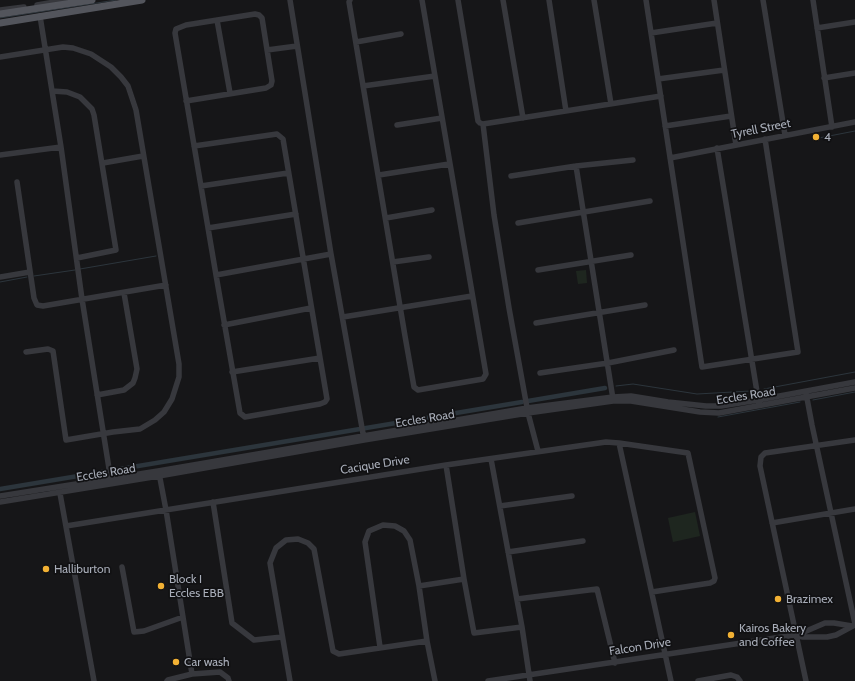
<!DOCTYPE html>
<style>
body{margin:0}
canvas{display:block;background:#161618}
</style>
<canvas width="855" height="681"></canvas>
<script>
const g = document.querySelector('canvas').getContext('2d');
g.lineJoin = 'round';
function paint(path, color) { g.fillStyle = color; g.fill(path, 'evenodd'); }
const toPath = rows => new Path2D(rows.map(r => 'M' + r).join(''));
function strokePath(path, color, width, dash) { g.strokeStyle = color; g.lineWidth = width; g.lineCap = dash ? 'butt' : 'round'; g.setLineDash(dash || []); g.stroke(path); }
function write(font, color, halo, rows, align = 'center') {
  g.font = font + ' Cabin,sans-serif'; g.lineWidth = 3.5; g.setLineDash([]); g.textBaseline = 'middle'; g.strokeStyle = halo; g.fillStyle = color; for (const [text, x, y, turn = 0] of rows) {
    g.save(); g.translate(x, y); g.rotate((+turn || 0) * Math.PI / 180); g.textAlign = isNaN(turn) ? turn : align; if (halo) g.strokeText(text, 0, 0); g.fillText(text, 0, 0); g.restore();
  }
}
paint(toPath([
 [586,270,587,283,578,284,576,271],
 [695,512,700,536,673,542,668,518]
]), '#1e261f');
strokePath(toPath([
 [0,18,116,0],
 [819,138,855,131],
 [80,269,156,256],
 [34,276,75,270],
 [0,282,27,277],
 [616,386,633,384,697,394,751,391],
 [764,389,855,372],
 [813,400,855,392],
 [718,417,800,402]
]), '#2c353c', 1);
strokePath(toPath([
 [528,401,605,388],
 [0,489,522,402]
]), '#2c353c', 4.5);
strokePath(toPath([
 [290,0,331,254,364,439],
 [350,0,349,2,405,336,414,387,418,390,483,379,486,374,422,0],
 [458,0,478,121,480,123,483,124,661,96],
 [503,0,523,118],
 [549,0,566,111],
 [594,0,611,104],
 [646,0,702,367,798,352,765,139],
 [714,0,736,145],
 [763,0,785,135],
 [813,0,832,127],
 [37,5,66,0],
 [0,10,24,7],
 [40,16,61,147,82,299,111,481],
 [217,20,230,93],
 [817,28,855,22],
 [651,33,717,23],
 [356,42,401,34],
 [267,50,297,46],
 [0,57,63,47,73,48,91,54,111,67,121,77,128,86,136,110,179,364,179,377,172,399,164,412,155,420,140,429,113,432,66,440,53,351,48,349,26,352],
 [824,78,855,73],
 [658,79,724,70],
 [363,86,435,76],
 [52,91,67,92,80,97,92,109,94,115,116,250,77,258],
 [186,101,266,88,271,85,272,81,262,18,259,15,255,14,186,25,176,29,175,33,216,275,240,413,245,417,320,404,325,402,327,399,283,139,277,134,194,146],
 [483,124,494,215,509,308,528,413,538,451],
 [397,125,442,118],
 [665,126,731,116],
 [717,148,759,404],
 [0,155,61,147],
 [670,158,855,122],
 [103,163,143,156],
 [576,166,613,399],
 [379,175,449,164],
 [511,176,576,166,633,160],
 [17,182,34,298,37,305,43,306,166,285],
 [201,186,288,173],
 [386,218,432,210],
 [518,223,650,201],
 [208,228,296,214],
 [393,262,429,257],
 [538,270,631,255],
 [216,275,331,254],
 [0,277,30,272],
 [343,317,472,296],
 [536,323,645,305],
 [224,325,311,308],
 [232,372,320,358],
 [540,373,608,363,674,350],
 [806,393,812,425,855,624],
 [97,395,124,390,133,383,135,378,137,369,124,293],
 [619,443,671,681],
 [491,459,522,627,530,681],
 [446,465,464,579,474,633,522,627],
 [159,473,166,510,192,674],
 [59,488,94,681],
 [0,496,158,471,527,408,613,397,631,396,668,402,706,406,721,406,758,400,855,382],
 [0,502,159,476,364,440,528,413,613,401,631,401,700,412,719,413,855,388],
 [213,502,232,623,254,640,282,637],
 [500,506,572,496],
 [772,523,855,509],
 [66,526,446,465,606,442,619,443,688,453,715,578,714,581,710,583,652,592],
 [508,552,583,541],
 [122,567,134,632,144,631,183,617],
 [419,586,464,579],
 [517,599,597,589,615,663],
 [797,635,825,623,834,623,852,626],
 [380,647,365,542,369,531,383,525,395,526,404,531,410,540,419,586,427,641,435,681],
 [167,681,168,680,192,674,220,672,228,678,229,681],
 [290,681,270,563,276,548,286,540,298,539,308,543,314,549,333,651,339,654,427,641],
 [488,681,795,635,803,637,827,637,836,635,855,625],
 [698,681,731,675,737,677,740,681],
 [806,681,760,466,761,457,765,453,855,440]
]), '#37383d', 5.5);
strokePath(toPath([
 [0,14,92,0],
 [0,23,142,0]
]), '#53555c', 7);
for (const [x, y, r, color] of [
 [816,137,4,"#f2b134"],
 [46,569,4,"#f2b134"],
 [161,586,4,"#f2b134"],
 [778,599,4,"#f2b134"],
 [731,635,4,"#f2b134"],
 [176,662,4,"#f2b134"]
]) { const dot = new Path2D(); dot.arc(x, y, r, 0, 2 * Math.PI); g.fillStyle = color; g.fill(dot); strokePath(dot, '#111113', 1.5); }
write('12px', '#a8adb8', '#111113', [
 ["Tyrell Street",761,129,-11],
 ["Eccles Road",746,396,-9],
 ["Eccles Road",425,419,-9],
 ["Cacique Drive",375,465,-9],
 ["Eccles Road",106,473,-9],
 ["Falcon Drive",640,647,-9]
]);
write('12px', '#a8adb8', '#111113', [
 ["4",824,137],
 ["Halliburton",54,569],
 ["Block I",169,579],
 ["Eccles EBB",169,593],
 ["Brazimex",786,599],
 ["Kairos Bakery",739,628],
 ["and Coffee",739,642],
 ["Car wash",184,662]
], 'left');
</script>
